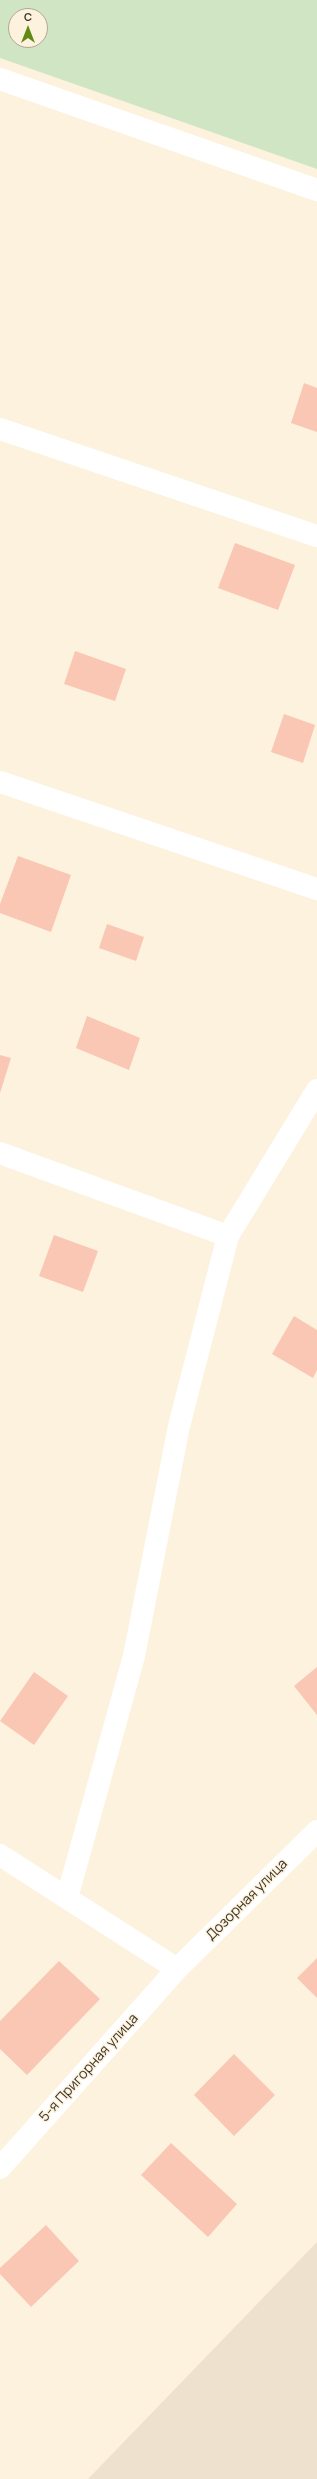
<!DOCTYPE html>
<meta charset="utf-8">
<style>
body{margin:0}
#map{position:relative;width:317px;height:2479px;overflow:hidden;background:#fdf2de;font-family:Manrope,sans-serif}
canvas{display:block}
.north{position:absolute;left:8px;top:8px;width:40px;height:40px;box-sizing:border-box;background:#fdf2de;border:1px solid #b0a695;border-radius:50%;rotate:0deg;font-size:11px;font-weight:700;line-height:16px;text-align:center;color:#3c3527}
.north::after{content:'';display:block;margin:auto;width:14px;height:18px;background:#628913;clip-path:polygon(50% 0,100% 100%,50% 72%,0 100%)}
</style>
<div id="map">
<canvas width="317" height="2479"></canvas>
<div class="north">С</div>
</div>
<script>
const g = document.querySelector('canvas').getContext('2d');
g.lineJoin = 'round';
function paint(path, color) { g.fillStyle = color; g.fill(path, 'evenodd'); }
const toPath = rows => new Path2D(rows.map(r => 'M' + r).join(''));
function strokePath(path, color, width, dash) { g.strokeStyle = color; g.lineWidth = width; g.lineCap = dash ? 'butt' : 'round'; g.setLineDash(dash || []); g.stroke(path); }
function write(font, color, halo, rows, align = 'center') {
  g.font = font + ' Manrope,sans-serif'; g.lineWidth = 3; g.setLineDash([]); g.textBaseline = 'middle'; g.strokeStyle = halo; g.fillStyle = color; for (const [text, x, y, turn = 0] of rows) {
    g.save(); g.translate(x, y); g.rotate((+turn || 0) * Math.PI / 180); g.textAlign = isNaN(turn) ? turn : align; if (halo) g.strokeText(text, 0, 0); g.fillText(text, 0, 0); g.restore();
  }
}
paint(toPath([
 [317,2242,317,2479,88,2479]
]), '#eee1cd');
paint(toPath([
 [0,0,317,0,317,169,0,58],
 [16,16,40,16,40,40,16,40]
]), '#d0e5c4');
paint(toPath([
 [304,383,317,388,317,432,291,423],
 [235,543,295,565,278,610,218,588],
 [75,651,126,669,115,701,64,684],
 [284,714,315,725,303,763,271,752],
 [18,856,71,875,51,932,0,913,0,904],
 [107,924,144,937,136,961,99,948],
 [87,1016,140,1038,129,1070,76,1048],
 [0,1055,11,1058,0,1093],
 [54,1235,98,1251,83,1292,39,1276],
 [294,1316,317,1330,317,1370,313,1378,272,1354],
 [317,1667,317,1715,294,1686],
 [34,1672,68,1696,34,1745,0,1721],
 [317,1958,317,1998,297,1978],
 [59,1961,100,1999,27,2075,0,2049,0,2021],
 [234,2054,275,2095,234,2136,194,2095],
 [171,2143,237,2204,208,2237,141,2175],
 [46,2225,79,2261,31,2307,0,2274,0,2268]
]), '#f9c7b4');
strokePath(toPath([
 [0,79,317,190],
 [0,429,317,536],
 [0,782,317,889],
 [0,1153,228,1236],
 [0,1855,177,1969],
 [67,1898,134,1656,179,1426,228,1236,317,1090],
 [0,2168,177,1969,317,1831]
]), '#fff', 22);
write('14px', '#3c3527', '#fdf2de', [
 ["Дозорная улица",247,1900,-45],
 ["5-я Пригорная улица",89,2068,-48]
]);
</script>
